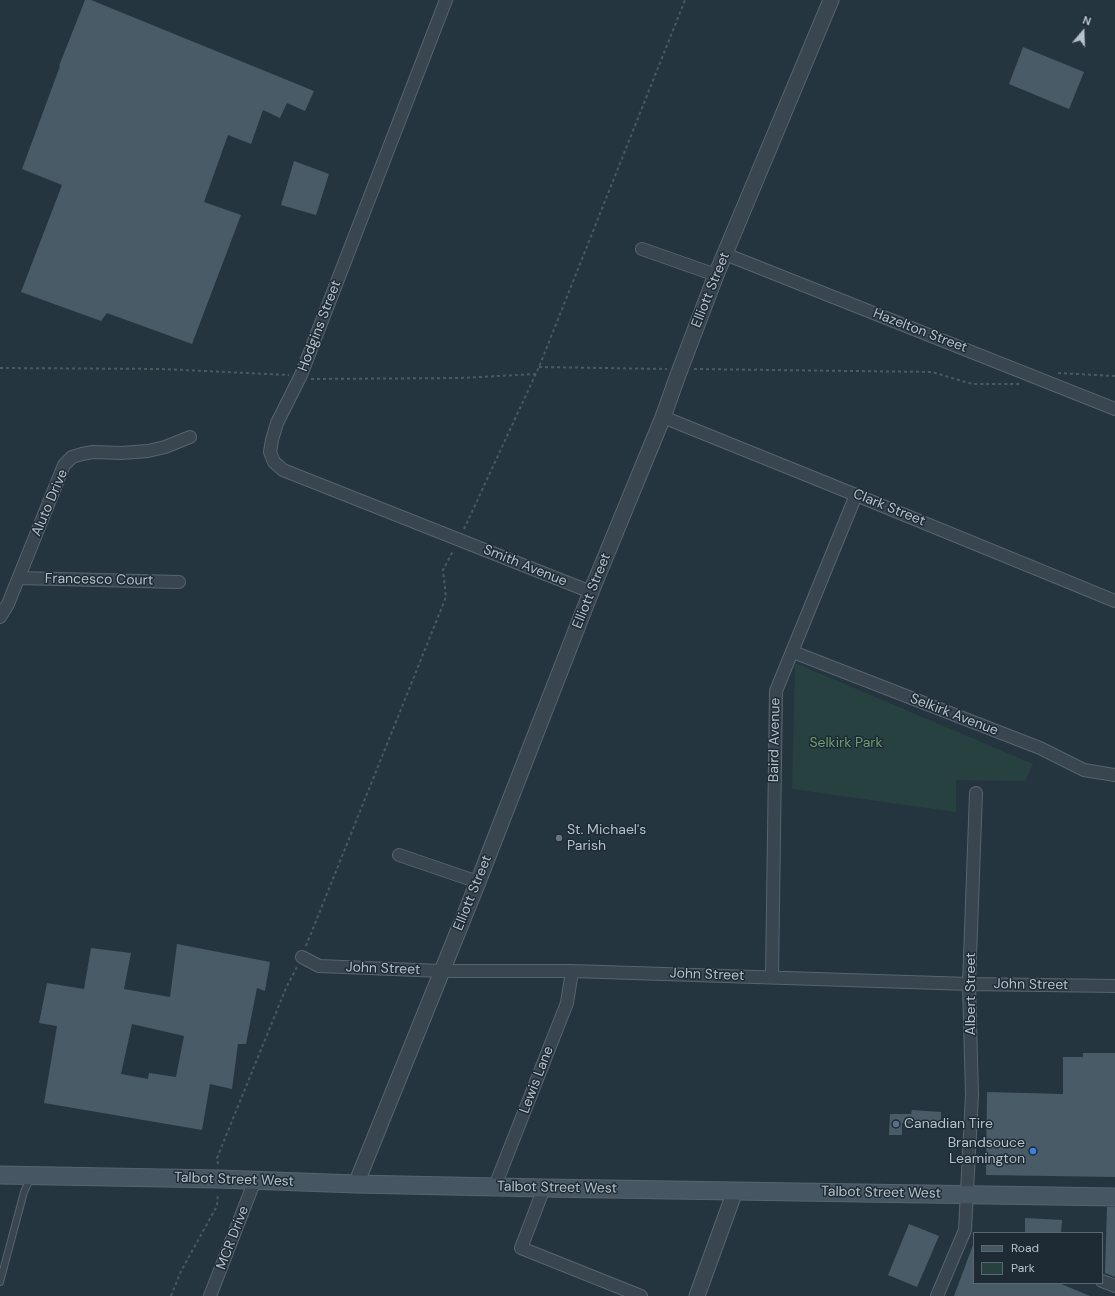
<!DOCTYPE html>
<html>
<head>
<meta charset="utf-8">
<style>
	body { margin:0 }
	#map { position:relative; width:1115px; height:1296px; overflow:hidden; background:#253540; font-family:"DM Sans",sans-serif }
	canvas { display:block }
	.legend { position:absolute; left:973px; top:1232px; width:130px; height:52px; box-sizing:border-box; background:#1e2b35; border:1px solid #5a6771; margin:0; padding:5px 7px; list-style:none; font-size:12px; color:#b5c1cb }
	.legend li { display:flex; align-items:center; gap:8px; height:20px }
	.legend b { width:20px; border:1px solid #5a6771 }
	.north { position:absolute; left:1063px; top:12px; width:40px; height:40px; -webkit-text-stroke:3px #1e2b35; paint-order:stroke; rotate:19deg; font-size:11px; font-weight:700; line-height:16px; text-align:center; color:#b5c1cb }
	.north::after { content:''; display:block; margin:auto; width:14px; height:18px; background:#b5c1cb; clip-path:polygon(50% 0,100% 100%,50% 72%,0 100%) }
</style>
</head>
<body>
<div id="map">
<canvas width="1115" height="1296"></canvas>
<ul class="legend">
<li><b style="height:5px;background:#475663"></b>Road</li>
<li><b style="height:11px;background:#274140"></b>Park</li>
</ul>
<div class="north">N</div>
</div>
<script>
const context = document.querySelector('canvas').getContext('2d');
context.lineJoin = 'round';
function fillPath(path, color) { context.fillStyle = color; context.fill(path, 'evenodd'); }
const shape = rows => new Path2D(rows.map(r => 'M' + r).join(''));
function stroke(path, color, width, dash) { context.strokeStyle = color; context.lineWidth = width; context.lineCap = dash ? 'butt' : 'round'; context.setLineDash(dash || []); context.stroke(path); }
function drawText(font, color, halo, rows, align = 'center') {
  context.font = font + ' "DM Sans",sans-serif'; context.lineWidth = 3; context.setLineDash([]); context.textBaseline = 'middle'; context.strokeStyle = halo; context.fillStyle = color; for (const [text, x, y, turn = 0] of rows) {
    context.save(); context.translate(x, y); context.rotate((+turn || 0) * Math.PI / 180); context.textAlign = isNaN(turn) ? turn : align; if (halo) context.strokeText(text, 0, 0); context.fillText(text, 0, 0); context.restore();
  }
}
const green = shape([
	[795,663,1033,764,1025,781,956,780,956,812,792,789]
]);
const building = shape([
	[85,0,91,0,314,91,305,111,287,103,280,118,263,110,251,144,228,135,204,202,241,215,192,344,107,313,101,321,21,292,62,185,22,169,60,66,59,66],
	[1023,47,1084,72,1069,109,1009,84],
	[294,161,329,174,316,215,281,205],
	[177,944,270,962,265,991,257,988,246,1044,238,1044,232,1089,210,1084,202,1130,44,1103,57,1026,39,1023,47,983,84,989,91,948,131,953,124,989,170,997],
	[132,1024,184,1036,176,1077,149,1073,148,1079,121,1074],
	[1083,1053,1115,1053,1115,1177,986,1175,987,1092,1063,1094,1063,1057,1083,1057],
	[912,1110,941,1112,941,1125,902,1123,902,1135,889,1135,890,1114,911,1114],
	[1107,1207,1115,1207,1115,1277,1105,1273],
	[1025,1218,1062,1220,1061,1233,1025,1233],
	[909,1224,939,1236,917,1287,888,1275],
	[973,1245,974,1283,1059,1283,1090,1296,954,1296]
]);
const path = shape([
	[539,367,667,369],
	[0,368,162,369,289,375],
	[694,369,932,372,972,384,1020,384],
	[1058,373,1115,376],
	[311,379,461,378,536,374],
	[464,529,539,367,685,0],
	[306,946,446,597,443,570,453,551],
	[218,1164,217,1158,286,988,297,967],
	[171,1296,181,1271,217,1206,218,1193]
]);
const service = shape([
	[0,1282,24,1192,30,1179]
]);
const minor = shape([
	[446,0,301,375,277,423,272,440,270,452,274,462,283,470,591,592],
	[642,249,716,275],
	[725,254,1115,409],
	[663,417,856,495,1115,601],
	[19,578,179,582],
	[0,617,8,604,60,475,64,465,72,457,82,454,93,452,121,453,148,451,165,447,190,437],
	[793,652,1040,748,1084,770,1115,775],
	[399,855,478,882],
	[302,957,319,966,442,971,572,971,969,984,1115,986],
	[772,977,776,691,856,495],
	[495,1186,567,1003,572,971],
	[544,1188,521,1248,641,1296],
	[1102,1281,1115,1286],
	[210,1296,255,1180],
	[937,1296,965,1230,972,1095,969,984,976,793]
]);
const tertiary = shape([
	[356,1184,478,882,591,592,663,417,678,375,716,275,831,0],
	[697,1296,735,1191]
]);
const secondary = shape([
	[0,1175,219,1179,356,1184,544,1188,1115,1197]
]);
const markers = [
	[559,838,4,"#6b7280"],
	[896,1124,4,"#5c6f8a"],
	[1033,1151,4,"#3f7fe0"]
];
const streetNames = [
	["Elliott Street",711,290,-68],
	["Hodgins Street",320,326,-69],
	["Hazelton Street",920,331,21],
	["Aluto Drive",50,503,-67],
	["Clark Street",889,508,22],
	["Smith Avenue",525,566,22],
	["Francesco Court",99,580,1],
	["Elliott Street",592,591,-68],
	["Selkirk Avenue",954,715,21],
	["Baird Avenue",775,740,-89],
	["Elliott Street",473,893,-68],
	["John Street",383,969,2],
	["John Street",707,975,2],
	["John Street",1031,985,1],
	["Albert Street",971,994,-90],
	["Lewis Lane",537,1080,-69],
	["Talbot Street West",234,1180,2],
	["Talbot Street West",557,1188,1],
	["Talbot Street West",881,1193,1],
	["MCR Drive",233,1238,-69]
];
const parkNames = [
	["Selkirk Park",846,743]
];
const poiNames = [
	["St. Michael's",567,830],
	["Parish",567,846],
	["Canadian Tire",904,1124],
	["Brandsouce",1025,1143,"right"],
	["Leamington",1025,1159,"right"]
];
fillPath(green, '#274140');
fillPath(building, '#495b66');
stroke(service, '#57646e', 8);
stroke(minor, '#57646e', 14);
stroke(tertiary, '#57646e', 17);
stroke(secondary, '#57646e', 19);
stroke(path, '#455d5c', 2, [3, 3]);
stroke(service, '#394650', 6);
stroke(minor, '#394650', 12);
stroke(tertiary, '#394650', 15);
stroke(secondary, '#475663', 17);
for (const [x, y, r, color] of markers) { const dot = new Path2D(); dot.arc(x, y, r, 0, 2 * Math.PI); context.fillStyle = color; context.fill(dot); stroke(dot, '#1e2b35', 1.5); }
drawText('14px', '#b5c1cb', '#1e2b35', streetNames);
drawText('14px', '#6c9c70', '#1e2b35', parkNames);
drawText('14px', '#b5c1cb', '#1e2b35', poiNames, 'left');
</script>
</body>
</html>
